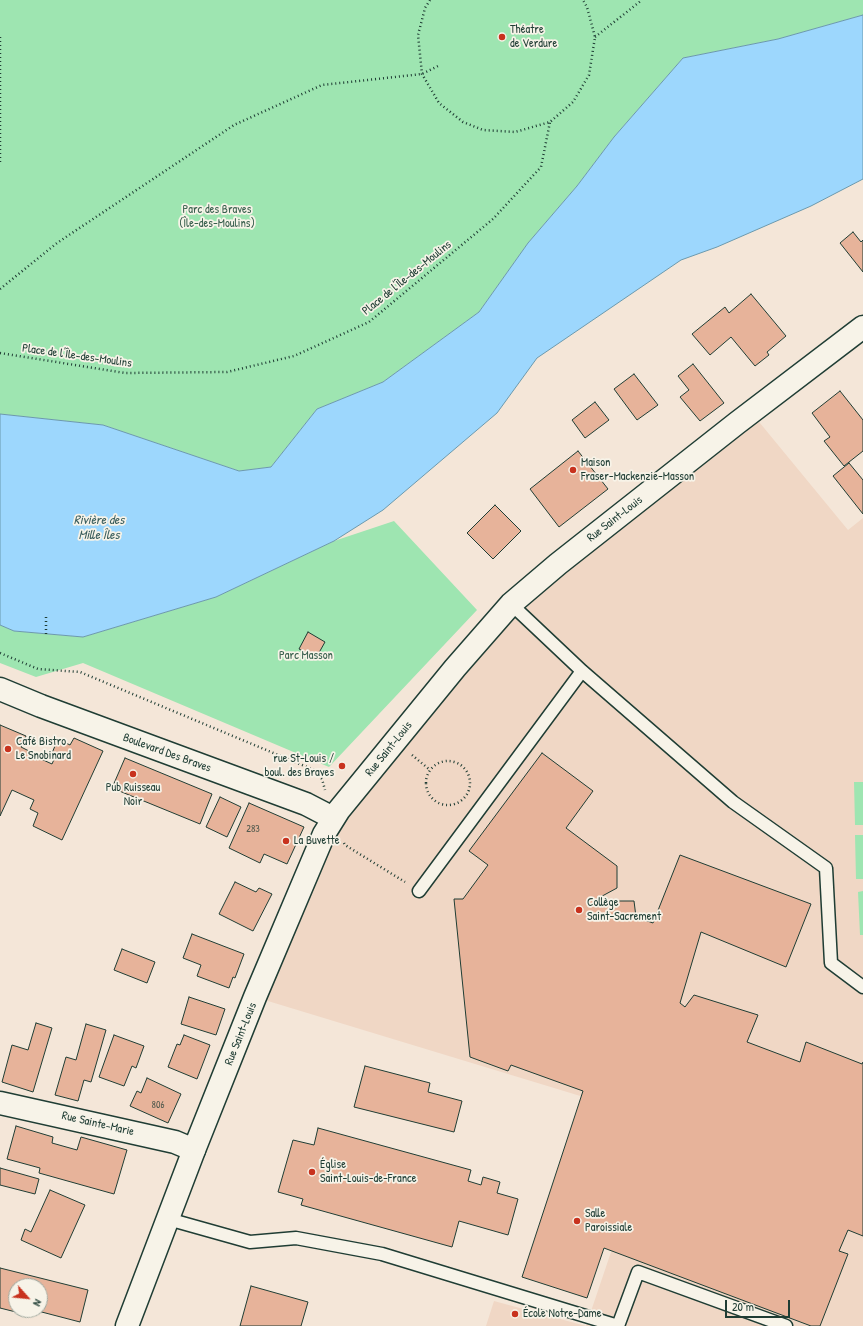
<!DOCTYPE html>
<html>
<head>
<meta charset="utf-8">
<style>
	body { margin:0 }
	#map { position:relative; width:863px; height:1326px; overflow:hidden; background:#f4e6d8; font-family:"Patrick Hand",sans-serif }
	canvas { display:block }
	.north { position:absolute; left:8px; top:1278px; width:40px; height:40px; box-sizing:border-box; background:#f7f3e8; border:1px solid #a1aaa0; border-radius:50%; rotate:117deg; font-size:11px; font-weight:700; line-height:16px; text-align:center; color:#1f3d34 }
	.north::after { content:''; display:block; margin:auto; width:14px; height:18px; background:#c8321e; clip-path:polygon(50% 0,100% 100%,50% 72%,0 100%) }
	.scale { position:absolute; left:725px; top:1300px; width:65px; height:18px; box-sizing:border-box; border:2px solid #1f3d34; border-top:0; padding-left:5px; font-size:12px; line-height:14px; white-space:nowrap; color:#1f3d34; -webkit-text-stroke:3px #f7f3e8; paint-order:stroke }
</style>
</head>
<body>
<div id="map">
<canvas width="863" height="1326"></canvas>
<div class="north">N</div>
<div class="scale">20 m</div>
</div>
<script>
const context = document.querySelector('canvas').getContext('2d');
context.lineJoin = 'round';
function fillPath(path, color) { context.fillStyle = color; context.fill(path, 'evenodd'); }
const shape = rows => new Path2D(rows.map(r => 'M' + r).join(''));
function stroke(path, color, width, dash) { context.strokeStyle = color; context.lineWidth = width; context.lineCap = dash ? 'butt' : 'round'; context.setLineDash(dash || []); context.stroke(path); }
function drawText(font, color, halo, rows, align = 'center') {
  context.font = font + ' "Patrick Hand",sans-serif'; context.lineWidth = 3.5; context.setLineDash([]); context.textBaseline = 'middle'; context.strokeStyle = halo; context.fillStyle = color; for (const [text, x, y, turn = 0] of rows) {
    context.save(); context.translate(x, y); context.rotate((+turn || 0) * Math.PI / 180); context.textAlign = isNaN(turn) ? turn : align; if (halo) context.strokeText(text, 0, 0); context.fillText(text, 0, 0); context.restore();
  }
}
const built = shape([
	[755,417,848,530,863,518,863,1326,486,1326,494,1301,586,1326,656,1119,258,998,333,822,517,610]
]);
const green = shape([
	[0,0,863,0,863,15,778,39,683,58,614,137,577,186,528,243,479,312,383,382,317,409,271,467,239,471,103,425,0,414],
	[394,521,477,610,329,767,83,663,36,677,0,663,0,625,14,631,83,637,216,597,334,541],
	[854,782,863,782,863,825,855,825],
	[863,835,863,879,856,879,855,835],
	[863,891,863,935,860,935,858,892]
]);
const water = shape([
	[863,15,863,179,811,206,717,247,681,260,537,358,497,413,383,510,334,541,216,597,83,637,14,631,0,625,0,414,103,425,239,471,271,467,317,409,383,382,479,312,528,243,577,186,614,137,683,58,778,39,863,15]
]);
const building = shape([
	[853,232,861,242,863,240,863,272,840,243,853,232],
	[751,294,786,336,767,352,769,355,755,366,731,337,710,355,692,334,725,307,729,313,751,294],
	[693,364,724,403,700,421,680,397,689,390,678,376,693,364],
	[634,374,658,405,637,420,614,389,634,374],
	[840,391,863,420,863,451,844,466,824,441,830,437,812,413,840,391],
	[595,402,609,420,585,438,572,420,595,402],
	[578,451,608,489,559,527,530,489,578,451],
	[849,463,863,480,863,514,833,476,849,463],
	[495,505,521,531,493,559,467,533,495,505],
	[308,632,325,642,316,658,299,649,308,632],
	[0,725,26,736,21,747,31,752,30,754,52,764,56,755,52,753,58,739,70,745,74,738,103,751,62,840,33,826,38,813,30,809,34,800,12,790,0,816,0,725],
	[542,753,593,791,566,828,617,866,617,888,593,901,634,901,636,917,653,923,680,855,811,904,786,967,701,932,680,1003,685,1007,694,995,758,1015,747,1042,800,1062,806,1042,862,1064,863,1062,863,1236,848,1230,839,1251,848,1254,820,1326,811,1326,604,1248,587,1298,522,1277,583,1091,511,1065,508,1071,470,1057,454,899,463,899,488,865,469,851,542,753],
	[125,758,212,794,200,824,112,788,125,758],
	[220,797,241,807,227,837,206,827,220,797],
	[249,803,304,827,287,864,264,854,260,863,229,848,249,803],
	[235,882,256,892,259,888,272,894,253,931,219,914,235,882],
	[192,934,244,954,235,978,233,977,229,988,197,976,201,965,183,958,192,934],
	[122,949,155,962,147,983,114,970,122,949],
	[189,997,225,1009,216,1035,181,1024,189,997],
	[36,1023,52,1028,33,1092,2,1082,12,1045,28,1050,36,1023],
	[86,1024,106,1030,91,1082,84,1080,78,1101,55,1095,66,1057,76,1060,86,1024],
	[114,1035,144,1046,136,1068,132,1066,124,1086,99,1077,114,1035],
	[184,1035,210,1045,197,1079,168,1067,177,1044,180,1045,184,1035],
	[365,1066,430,1083,428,1092,462,1101,454,1132,354,1107,365,1066],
	[147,1078,181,1094,168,1123,130,1106,137,1091,141,1093,147,1078],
	[16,1126,53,1137,52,1143,77,1150,81,1137,127,1150,114,1194,39,1173,40,1168,7,1159,16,1126],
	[318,1128,471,1170,468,1181,481,1185,483,1177,500,1182,497,1193,518,1199,508,1235,459,1221,452,1247,301,1205,303,1199,278,1192,293,1140,314,1145,318,1128],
	[0,1168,39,1179,35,1194,0,1185,0,1168],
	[50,1190,85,1205,61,1258,21,1240,25,1229,31,1232,50,1190],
	[0,1268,88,1290,80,1322,34,1310,40,1310,40,1286,16,1286,16,1310,24,1310,24,1314,0,1308,0,1268],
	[251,1286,308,1302,301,1326,240,1326,251,1286]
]);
const path = shape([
	[430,0,425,8,418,35,422,74,439,103,463,122,483,130,515,132,550,122,573,102,589,75,595,37,587,7,583,0],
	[0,37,0,164],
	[595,37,642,0],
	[0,289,57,243,234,125,322,85,422,74,440,65],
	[0,353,125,373,227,372,294,356,369,322,493,219,541,167,550,122],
	[46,634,46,617],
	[0,653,38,669,80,672,314,770,322,779,325,790],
	[412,755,430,770],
	'426 783a22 22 0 1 1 44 0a22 22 0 1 1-44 0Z',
	[344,843,345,845,405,882]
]);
const lane = shape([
	[511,604,582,671,733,802,826,868,831,963,863,987],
	[419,891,582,671],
	[168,1219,250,1242,296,1238,382,1254,618,1326,638,1272,786,1326]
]);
const street = shape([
	[0,689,41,706,306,804,333,818],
	[0,1103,175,1142,194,1150]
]);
const secondary = shape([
	[127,1326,194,1150,255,997,324,834,339,810,455,668,511,604,558,564,737,423,863,327]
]);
const markers = [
	[502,37,4,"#c8321e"],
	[573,470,4,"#c8321e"],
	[8,749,4,"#c8321e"],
	[342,766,4,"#c8321e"],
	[133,774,4,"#c8321e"],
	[286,841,4,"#c8321e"],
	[579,910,4,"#c8321e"],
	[312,1172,4,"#c8321e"],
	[577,1221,4,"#c8321e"],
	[515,1314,4,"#c8321e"]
];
const numberNames = [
	["283",253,829],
	["806",158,1105]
];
const poiNames = [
	["Théatre",510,30],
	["de Verdure",510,44],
	["Maison",581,463],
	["Fraser-Mackenzie-Masson",581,477],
	["Café Bistro",16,742],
	["Le Snobinard",16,756],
	["rue St-Louis /",334,759,"right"],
	["boul. des Braves",334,773,"right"],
	["Pub Ruisseau",133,788,"center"],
	["Noir",133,802,"center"],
	["La Buvette",294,841],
	["Collège",587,903],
	["Saint-Sacrement",587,917],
	["Église",320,1165],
	["Saint-Louis-de-France",320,1179],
	["Salle",585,1214],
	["Paroissiale",585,1228],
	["École Notre-Dame",523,1314]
];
const parkNames = [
	["Parc des Braves",217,210],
	["(Île-des-Moulins)",217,224],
	["Parc Masson",306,656]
];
const streetNames = [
	["Place de l'Île-des-Moulins",407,278,-39],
	["Place de l'Île-des-Moulins",77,356,8],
	["Rue Saint-Louis",615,519,-38],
	["Rue Saint-Louis",389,749,-51],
	["Boulevard Des Braves",167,753,20],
	["Rue Saint-Louis",241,1034,-68],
	["Rue Sainte-Marie",98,1124,13]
];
const waterNames = [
	["Rivière des",99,521],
	["Mille Îles",99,536]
];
fillPath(built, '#f0d7c5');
fillPath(green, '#9ee5b1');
fillPath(water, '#9dd7fd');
stroke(water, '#6b99ad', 1);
fillPath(building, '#e7b39a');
stroke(building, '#1f3d34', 1);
stroke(lane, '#1f3d34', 15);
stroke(street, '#1f3d34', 25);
stroke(secondary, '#1f3d34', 25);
stroke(path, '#1f3d34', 2.5, [1, 3]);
stroke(lane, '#f7f3e8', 12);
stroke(street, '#f7f3e8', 22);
stroke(secondary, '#f7f3e8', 22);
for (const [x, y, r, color] of markers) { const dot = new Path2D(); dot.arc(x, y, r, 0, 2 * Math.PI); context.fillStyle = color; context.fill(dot); stroke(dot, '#f7f3e8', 1.5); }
drawText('10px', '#515a4e', null, numberNames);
drawText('12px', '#1f3d34', '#f7f3e8', poiNames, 'left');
drawText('12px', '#385f4d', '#f7f3e8', parkNames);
drawText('12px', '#1f3d34', '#f7f3e8', streetNames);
drawText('italic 13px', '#385c5c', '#f7f3e8', waterNames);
</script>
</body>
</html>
